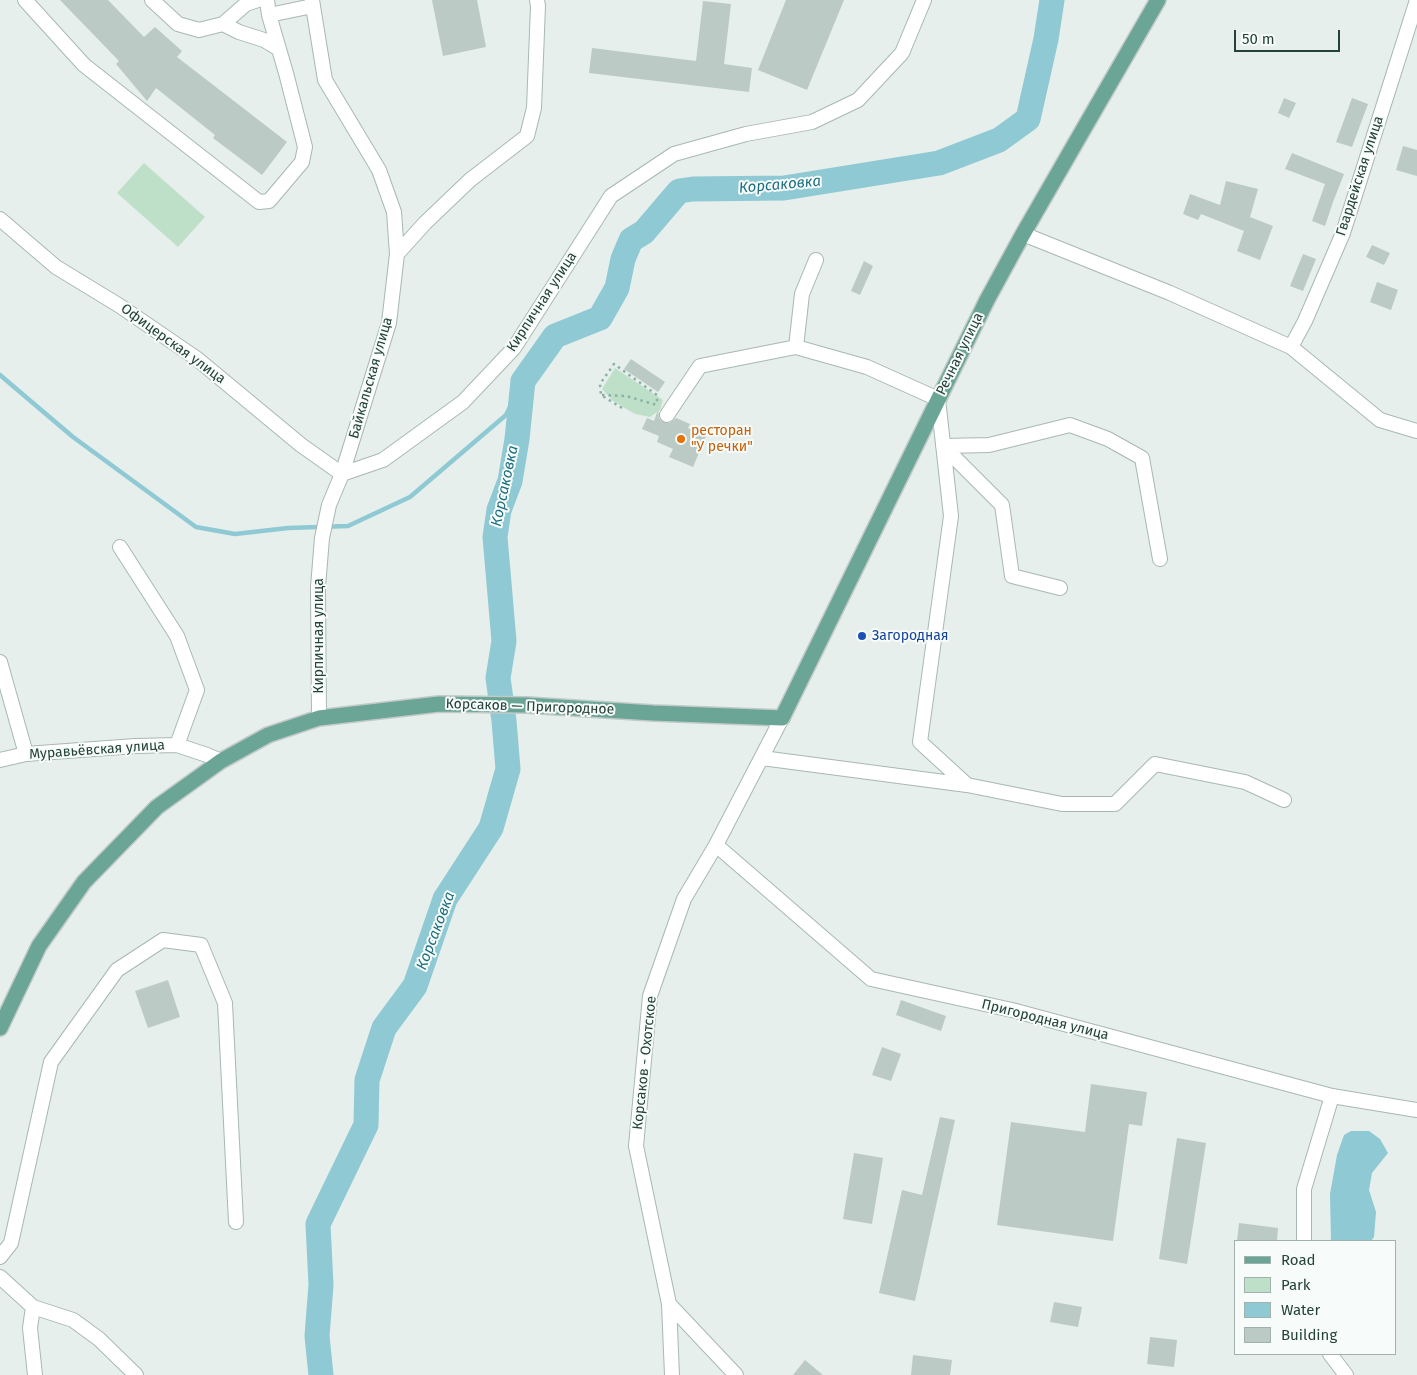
<!DOCTYPE html>
<html>
<head>
<meta charset="utf-8">
<style>
	body { margin:0 }
	#map { position:relative; width:1417px; height:1375px; overflow:hidden; background:#e6efeb; font-family:"Fira Sans",sans-serif }
	canvas { display:block }
	.legend { position:absolute; left:1234px; top:1240px; width:162px; height:115px; box-sizing:border-box; background:#f7fbf9; border:1px solid #a3b1ad; margin:0; padding:6px 9px; list-style:none; font-size:15px; color:#24423a }
	.legend li { display:flex; align-items:center; gap:10px; height:25px }
	.legend b { width:25px; border:1px solid #a3b1ad }
	.scale { position:absolute; left:1234px; top:30px; width:106px; height:22px; box-sizing:border-box; border:2px solid #24423a; border-top:0; padding-left:6px; font-size:15px; line-height:18px; white-space:nowrap; color:#24423a; -webkit-text-stroke:4px #f7fbf9; paint-order:stroke }
</style>
</head>
<body>
<div id="map">
<canvas width="1417" height="1375"></canvas>
<ul class="legend">
<li><b style="height:6px;background:#6aa596"></b>Road</li>
<li><b style="height:14px;background:#bfe0c8"></b>Park</li>
<li><b style="height:14px;background:#8ec9d4"></b>Water</li>
<li><b style="height:14px;background:#bbcac4"></b>Building</li>
</ul>
<div class="scale">50 m</div>
</div>
<script>
const context = document.querySelector('canvas').getContext('2d');
context.lineJoin = 'round';
function fillPath(path, color) { context.fillStyle = color; context.fill(path, 'evenodd'); }
const shape = rows => new Path2D(rows.map(r => 'M' + r).join(''));
function stroke(path, color, width, dash) { context.strokeStyle = color; context.lineWidth = width; context.lineCap = dash ? 'butt' : 'round'; context.setLineDash(dash || []); context.stroke(path); }
function drawText(font, color, halo, rows, align = 'center') {
  context.font = font + ' "Fira Sans",sans-serif'; context.lineWidth = 4; context.setLineDash([]); context.textBaseline = 'middle'; context.strokeStyle = halo; context.fillStyle = color; for (const [text, x, y, turn = 0] of rows) {
    context.save(); context.translate(x, y); context.rotate((+turn || 0) * Math.PI / 180); context.textAlign = isNaN(turn) ? turn : align; if (halo) context.strokeText(text, 0, 0); context.fillText(text, 0, 0); context.restore();
  }
}
const green = shape([
	[144,163,205,217,178,247,117,193],
	[615,368,663,400,660,410,650,417,635,414,613,401,602,389]
]);
const water = shape([
	[1351,1131,1369,1131,1380,1139,1388,1153,1372,1173,1369,1190,1376,1212,1374,1237,1371,1241,1331,1241,1330,1194,1337,1155,1344,1135]
]);
const stream = shape([
	[0,375,73,437,196,527,235,534,288,528,348,526,410,497,506,415,523,381]
]);
const river = shape([
	[321,1375,317,1336,321,1285,318,1224,366,1125,367,1080,384,1028,415,986,445,899,491,828,508,769,504,721,498,678,504,641,495,537,499,510,510,481,517,439,523,381,555,336,600,318,617,288,623,259,631,240,644,232,679,191,693,189,784,188,939,163,999,140,1028,119,1046,39,1052,0]
]);
const building = shape([
	[60,0,108,0,144,37,155,27,182,51,177,57,287,142,262,175,213,138,215,135,156,88,147,101,116,64,119,61],
	[432,0,477,0,486,47,443,56],
	[786,0,844,0,807,90,758,70],
	[703,1,731,4,724,64,752,68,749,92,589,73,592,48,696,61],
	[1284,98,1296,103,1289,118,1278,113],
	[1352,98,1368,104,1352,147,1336,142],
	[1403,146,1417,150,1417,176,1396,170],
	[1292,153,1344,174,1333,202,1325,226,1312,221,1325,184,1285,169],
	[1226,181,1258,189,1250,217,1273,226,1260,260,1237,251,1244,231,1201,214,1198,220,1183,214,1190,194,1220,205],
	[1372,245,1390,253,1384,265,1366,257],
	[1303,254,1316,259,1303,291,1290,286],
	[864,261,873,266,860,295,851,291],
	[1377,282,1398,290,1391,310,1370,302],
	[631,359,665,382,658,392,624,369],
	[658,410,659,418,663,422,670,423,676,418,690,424,688,428,706,436,693,467,669,457,673,449,657,442,659,436,642,429,647,418,654,421],
	[168,980,180,1017,148,1028,135,991],
	[901,1000,946,1016,941,1031,896,1015],
	[882,1047,901,1054,891,1081,872,1075],
	[1091,1084,1147,1092,1142,1126,1129,1124,1113,1241,997,1225,1011,1122,1085,1132],
	[940,1117,955,1120,915,1301,879,1293,902,1190,922,1195],
	[1177,1138,1206,1143,1187,1264,1159,1259],
	[854,1153,883,1158,872,1224,843,1219],
	[1239,1223,1278,1228,1277,1241,1237,1241],
	[1054,1302,1082,1307,1078,1327,1050,1322],
	[1150,1337,1177,1340,1174,1367,1147,1364],
	[913,1355,952,1360,950,1375,911,1375],
	[805,1360,823,1375,793,1375]
]);
const path = shape([
	[602,395,626,396,657,405],
	[622,408,601,395,600,384,614,364,657,395,657,405]
]);
const minor = shape([
	[25,0,84,65,259,202,269,201,302,162,305,147,286,73,269,15],
	[152,0,178,24,199,30,223,24,246,4,258,0],
	[267,0,269,15,313,6],
	[312,0,325,80,379,170,394,212,397,254,389,323,342,474,329,505,322,538,318,587,319,718],
	[223,24,239,32,264,40,279,49],
	[0,219,56,267,120,306,196,358,301,445,342,474],
	[1023,234,1170,293,1291,347,1380,420,1417,431],
	[397,254,425,223,470,180,527,136,534,108,538,6,537,0],
	[796,347,802,294,816,260],
	[1291,347,1305,321,1343,233,1417,0],
	[667,415,700,366,796,347,867,367,938,399,951,516,920,742,967,785],
	[943,446,989,445,1070,425,1108,439,1142,458,1160,559],
	[943,446,1002,505,1012,576,1060,588],
	[342,474,383,460,463,402,514,348,611,196,674,154,746,134,812,122,858,100,902,53,924,0],
	[120,547,177,636,197,690,177,745],
	[0,662,26,754],
	[762,758,967,785,1062,804,1115,804,1155,764,1245,782,1284,800],
	[0,760,26,754,135,746,177,745,207,755,221,761],
	[716,845,871,979,1012,1010,1332,1096,1417,1110],
	[1304,1241,1304,1189,1332,1096],
	[0,1257,11,1243,51,1062,117,970,163,940,201,945,225,1003,236,1222],
	[0,1277,33,1307,30,1328,35,1375],
	[669,1304,736,1375],
	[33,1307,73,1320,99,1339,136,1375],
	[1330,1354,1346,1375],
	[672,1375,669,1304,636,1146,650,996,684,899,716,845,782,718]
]);
const major = shape([
	[0,1028,39,946,84,882,157,807,221,761,268,735,319,718,439,704,527,705,653,713,782,718,987,300,1023,234,1158,0]
]);
const markers = [
	[681,439,5,"#e8710a"],
	[862,636,5,"#1a4fb4"]
];
const streetNames = [
	["Гвардейская улица",1360,176,-72],
	["Кирпичная улица",542,302,-57],
	["Офицерская улица",173,344,36],
	["Речная улица",960,354,-64],
	["Байкальская улица",371,378,-74],
	["Кирпичная улица",319,636,-90],
	["Корсаков — Пригородное",530,707,2],
	["Муравьёвская улица",97,750,-4],
	["Пригородная улица",1045,1020,14],
	["Корсаков - Охотское",645,1063,-84]
];
const foodNames = [
	["ресторан",691,431],
	["\"У речки\"",691,447]
];
const transitNames = [
	["Загородная",872,636]
];
const waterNames = [
	["Корсаковка",780,185,-5],
	["Корсаковка",505,486,-78],
	["Корсаковка",436,931,-69]
];
fillPath(green, '#bfe0c8');
fillPath(water, '#8ec9d4');
stroke(stream, '#8ec9d4', 4.5);
stroke(river, '#8ec9d4', 25);
fillPath(building, '#bbcac4');
stroke(minor, '#a8b8b2', 16);
stroke(major, '#c2cac8', 18);
stroke(path, '#86b3a5', 2.5, [2.5, 4]);
stroke(minor, '#fff', 14);
stroke(major, '#6aa596', 15);
for (const [x, y, r, color] of markers) { const dot = new Path2D(); dot.arc(x, y, r, 0, 2 * Math.PI); context.fillStyle = color; context.fill(dot); stroke(dot, '#f7fbf9', 2); }
drawText('14px', '#24423a', '#f7fbf9', streetNames);
drawText('14px', '#c56008', '#f7fbf9', foodNames, 'left');
drawText('14px', '#164399', '#f7fbf9', transitNames, 'left');
drawText('italic 15px', '#1c6f80', '#f7fbf9', waterNames);
</script>
</body>
</html>
